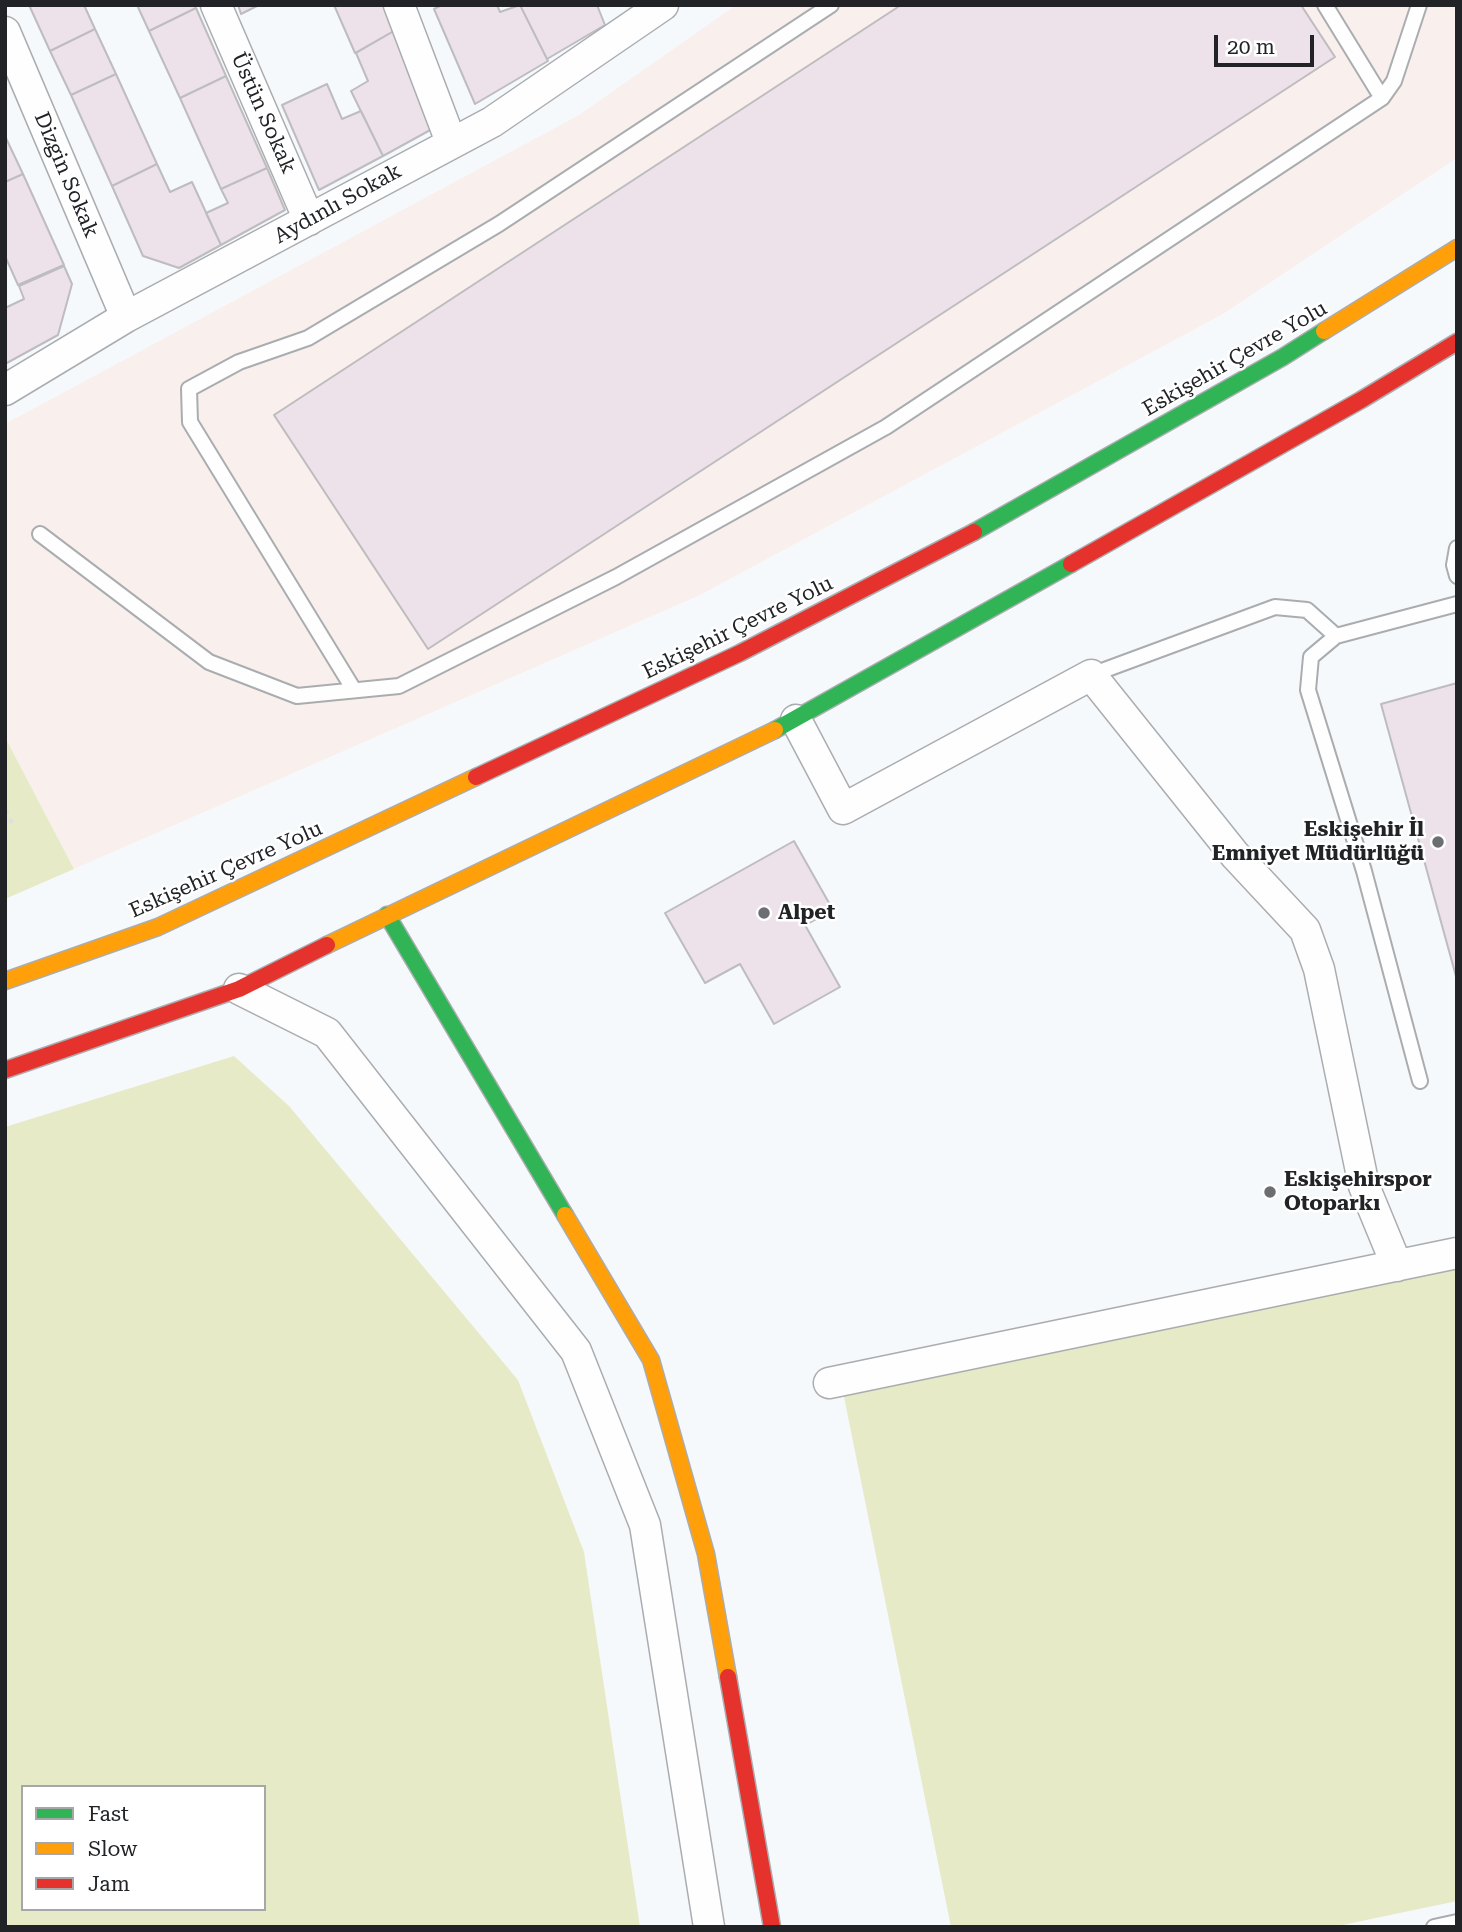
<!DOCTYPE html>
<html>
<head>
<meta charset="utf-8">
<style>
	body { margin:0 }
	#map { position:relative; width:1462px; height:1932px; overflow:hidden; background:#f6f9fc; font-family:"Roboto Serif",serif }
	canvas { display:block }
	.frame { position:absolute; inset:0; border:7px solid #212326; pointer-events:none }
	.legend { position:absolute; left:21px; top:1785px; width:245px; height:126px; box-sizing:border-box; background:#fff; border:2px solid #a6a7a8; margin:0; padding:9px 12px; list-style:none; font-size:21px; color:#212326 }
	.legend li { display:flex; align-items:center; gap:14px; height:35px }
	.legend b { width:35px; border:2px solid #a6a7a8 }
	.scale { position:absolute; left:1214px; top:35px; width:100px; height:32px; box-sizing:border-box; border:4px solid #212326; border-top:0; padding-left:9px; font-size:21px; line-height:24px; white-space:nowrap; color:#212326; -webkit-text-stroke:5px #fff; paint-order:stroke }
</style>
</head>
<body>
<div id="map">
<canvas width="1462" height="1932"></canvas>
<div class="frame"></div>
<ul class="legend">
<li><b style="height:9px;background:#30b455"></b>Fast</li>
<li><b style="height:9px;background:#ff9f0a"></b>Slow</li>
<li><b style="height:9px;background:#e5322d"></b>Jam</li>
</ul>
<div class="scale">20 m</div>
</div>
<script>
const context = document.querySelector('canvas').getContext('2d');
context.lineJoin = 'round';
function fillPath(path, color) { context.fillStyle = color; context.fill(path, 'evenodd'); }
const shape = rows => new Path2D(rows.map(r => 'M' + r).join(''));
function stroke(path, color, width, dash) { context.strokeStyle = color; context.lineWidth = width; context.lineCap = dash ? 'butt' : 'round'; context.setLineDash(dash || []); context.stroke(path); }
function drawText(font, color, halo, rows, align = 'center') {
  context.font = font + ' "Roboto Serif",serif'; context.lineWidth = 5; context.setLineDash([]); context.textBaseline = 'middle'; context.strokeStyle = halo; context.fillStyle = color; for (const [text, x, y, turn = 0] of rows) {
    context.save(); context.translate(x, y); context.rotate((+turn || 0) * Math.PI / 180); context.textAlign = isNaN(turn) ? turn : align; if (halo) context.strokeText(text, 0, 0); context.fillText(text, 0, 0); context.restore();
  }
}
const commercial = shape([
	[736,5,1457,5,1457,158,1223,314,700,595,74,869,5,737,5,424,579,115]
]);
const green = shape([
	[5,737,74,869,5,899],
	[234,1056,289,1106,518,1380,584,1552,640,1927,5,1927,5,1127],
	[23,1787,264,1787,264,1909,23,1909],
	[1457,1269,1457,1901,1333,1927,951,1927,843,1392]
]);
const building = shape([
	[29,5,84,5,95,29,50,51,29,5],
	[137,5,194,5,196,8,149,31,137,5],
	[238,5,259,5,241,14,238,5],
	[334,5,389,5,399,28,355,53,334,5],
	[442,5,497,5,500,12,520,5,548,61,475,104,434,9,442,5],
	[520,5,597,5,605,25,547,59,520,5],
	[901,5,1301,5,1335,57,428,649,274,415,901,5],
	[196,8,226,76,180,98,149,31,196,8],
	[399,28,443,123,383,156,351,91,368,81,356,53,399,28],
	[95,29,116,74,71,95,50,51,95,29],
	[116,74,157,164,112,186,71,95,116,74],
	[226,76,267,168,221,189,180,98,226,76],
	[327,84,342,119,361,111,383,156,319,190,282,105,327,84],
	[5,136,23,174,5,182,5,136],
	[157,164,170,192,192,182,221,245,179,268,143,256,112,186,157,164],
	[267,168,285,210,221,245,206,213,228,203,221,189,267,168],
	[23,174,64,265,18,285,5,256,5,182,23,174],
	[64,266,72,284,58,335,5,364,5,308,24,299,19,286,64,266],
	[1457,683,1457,980,1381,704,1457,683],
	[794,841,833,910,805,925,840,987,774,1024,740,964,705,983,665,913,794,841]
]);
const path = shape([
	[5,810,11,821,5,824]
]);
const lane = shape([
	[1325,5,1382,98],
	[40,534,209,662,297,696,399,686,616,577,886,427,1382,98,1394,81,1419,5],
	[1457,548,1454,565,1457,576],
	[1091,675,1275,607,1307,610,1336,636],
	[354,690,190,422,189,389,239,362,308,338,499,224,831,5],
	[1420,1081,1364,871,1308,690,1311,657,1336,636,1457,604],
	[1434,1927,1457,1922]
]);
const street = shape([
	[216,5,309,220],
	[399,5,451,142],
	[5,32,126,317],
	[5,390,126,317,492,122,663,5],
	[796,720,843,809,1091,675,1235,855,1305,930,1319,969,1364,1186,1397,1266],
	[239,989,327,1033,576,1351,645,1525,709,1927],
	[829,1383,1457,1253]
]);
const fast = shape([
	[974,532,1283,357,1324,331],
	[775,730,1071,564],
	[387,915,565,1215]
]);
const slow = shape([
	[1324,331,1457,248],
	[327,945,775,730],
	[5,981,158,927,476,777],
	[565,1215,651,1360,706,1554,728,1677]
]);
const jam = shape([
	[1071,564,1361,400,1457,342],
	[476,777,740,653,974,532],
	[5,1070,239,989,327,945],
	[728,1677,772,1927]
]);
const markers = [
	[1438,842,7,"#6c6e71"],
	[764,913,7,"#6c6e71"],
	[1270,1192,7,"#6c6e71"]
];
const streetNames = [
	["Üstün Sokak",263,113,66],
	["Dizgin Sokak",66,175,67],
	["Aydınlı Sokak",338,204,-29],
	["Eskişehir Çevre Yolu",1235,359,-30],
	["Eskişehir Çevre Yolu",738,628,-26],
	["Eskişehir Çevre Yolu",226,870,-24]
];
const poiNames = [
	["Eskişehir İl",1424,830,"right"],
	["Emniyet Müdürlüğü",1424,854,"right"],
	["Alpet",778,913],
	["Eskişehirspor",1284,1180],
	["Otoparkı",1284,1204]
];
fillPath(commercial, '#f9f0ed');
fillPath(green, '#e7eac6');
fillPath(building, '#ede1ea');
stroke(building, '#bdbcbf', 2);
stroke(lane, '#aaadb0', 18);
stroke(street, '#aaadb0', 33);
stroke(fast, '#aaadb0', 19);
stroke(slow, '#aaadb0', 19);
stroke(jam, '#aaadb0', 19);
stroke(path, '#dddfe0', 4.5, [5, 5]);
stroke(lane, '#fefeff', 14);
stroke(street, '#fefeff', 30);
stroke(fast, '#30b455', 16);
stroke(slow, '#ff9f0a', 16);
stroke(jam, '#e5322d', 16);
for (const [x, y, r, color] of markers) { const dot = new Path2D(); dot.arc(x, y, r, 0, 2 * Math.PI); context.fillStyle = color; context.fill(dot); stroke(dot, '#fff', 2.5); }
drawText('21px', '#212326', '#fff', streetNames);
drawText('bold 21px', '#212326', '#fff', poiNames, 'left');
</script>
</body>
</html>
